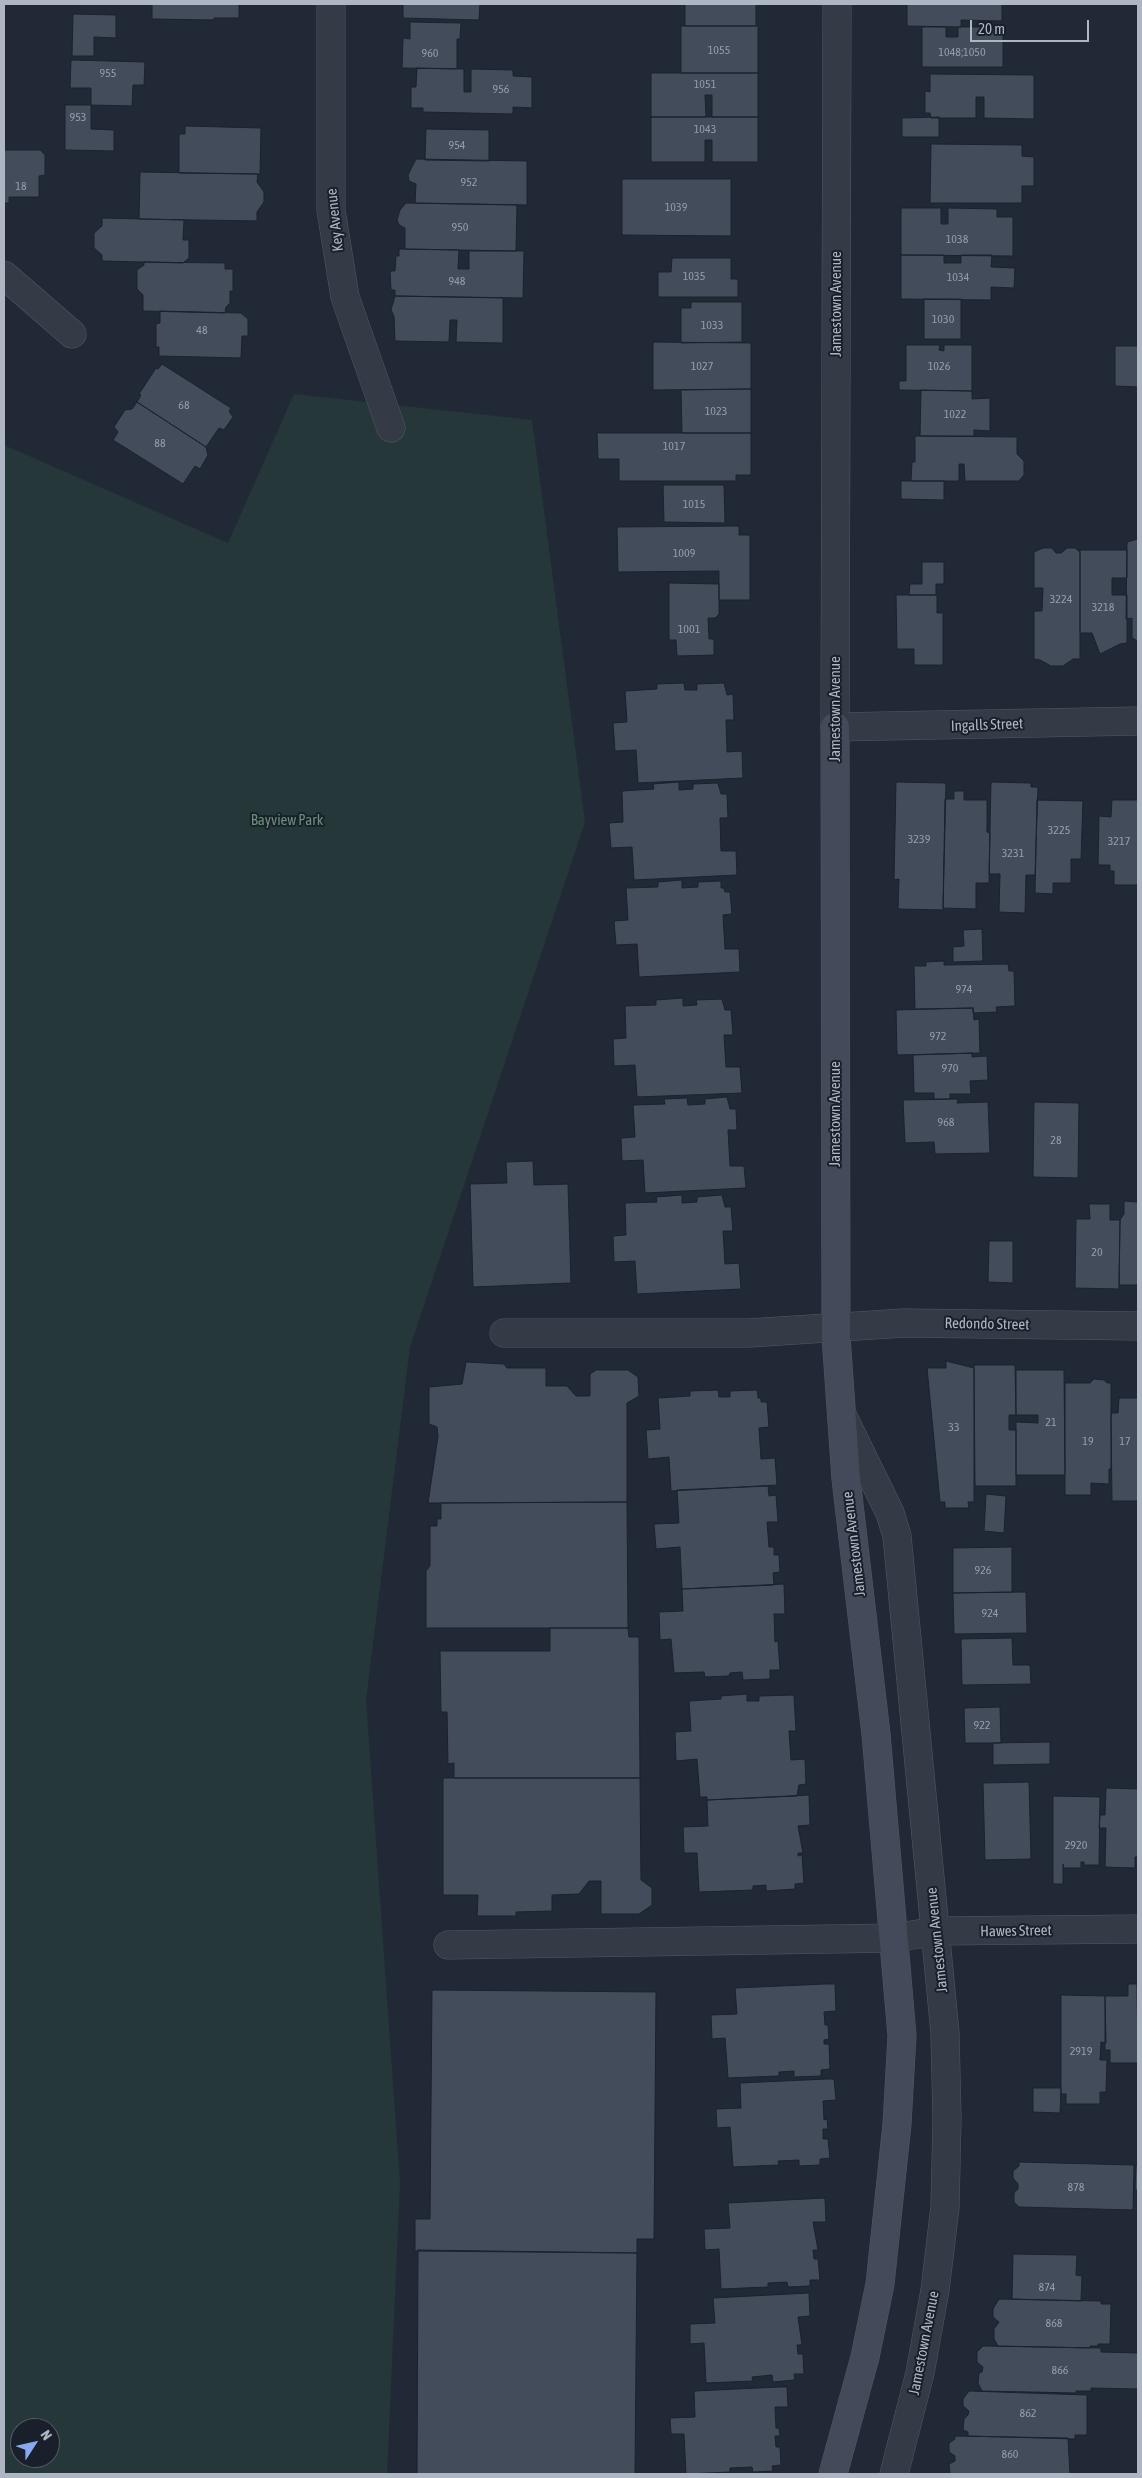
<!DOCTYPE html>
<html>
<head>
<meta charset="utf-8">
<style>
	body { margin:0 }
	#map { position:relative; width:1142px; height:2478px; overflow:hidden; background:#212936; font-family:"Asap Condensed",sans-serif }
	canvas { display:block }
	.frame { position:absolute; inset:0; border:5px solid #afb6c3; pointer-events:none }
	.north { position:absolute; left:10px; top:2418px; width:50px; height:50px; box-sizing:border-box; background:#1a202b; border:1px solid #565c68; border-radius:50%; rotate:55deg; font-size:14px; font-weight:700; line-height:20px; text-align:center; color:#afb6c3 }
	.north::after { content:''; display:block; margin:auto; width:18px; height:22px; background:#87a9f0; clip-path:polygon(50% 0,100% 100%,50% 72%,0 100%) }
	.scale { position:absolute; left:970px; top:20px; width:119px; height:22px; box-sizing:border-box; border:2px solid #afb6c3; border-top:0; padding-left:6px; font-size:15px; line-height:18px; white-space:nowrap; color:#afb6c3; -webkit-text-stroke:4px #1a202b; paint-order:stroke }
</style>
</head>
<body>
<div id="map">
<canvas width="1142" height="2478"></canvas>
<div class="frame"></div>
<div class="north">N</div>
<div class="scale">20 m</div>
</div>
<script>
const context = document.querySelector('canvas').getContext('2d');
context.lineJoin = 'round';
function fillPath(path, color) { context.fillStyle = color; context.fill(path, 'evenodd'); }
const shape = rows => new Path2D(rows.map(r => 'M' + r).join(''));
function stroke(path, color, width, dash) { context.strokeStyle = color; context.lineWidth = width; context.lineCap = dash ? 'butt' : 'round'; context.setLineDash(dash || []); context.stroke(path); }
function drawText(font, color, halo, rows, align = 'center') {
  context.font = font + ' "Asap Condensed",sans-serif'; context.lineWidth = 4; context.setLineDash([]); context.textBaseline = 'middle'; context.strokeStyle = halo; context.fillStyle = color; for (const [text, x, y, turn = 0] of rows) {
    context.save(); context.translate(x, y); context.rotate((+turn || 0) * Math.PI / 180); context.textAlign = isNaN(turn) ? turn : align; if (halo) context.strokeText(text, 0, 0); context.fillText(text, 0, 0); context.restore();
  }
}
const green = shape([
	[294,394,532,420,585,822,410,1347,366,1700,400,2183,387,2474,4,2474,4,445,228,543],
	[20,2428,50,2428,50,2458,20,2458]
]);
const building = shape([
	[152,4,243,4,239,5,239,18,214,18,214,20,152,19,152,4],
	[403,4,480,4,479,20,403,18,403,4],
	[685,4,756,4,756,26,685,26,685,4],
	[907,4,1002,4,1002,21,961,20,961,27,907,26,907,4],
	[73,14,116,15,116,38,94,37,94,56,72,56,73,14],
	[410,22,461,23,460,39,457,39,457,69,402,68,403,38,410,39,410,22],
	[681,26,758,26,758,73,681,73,681,26],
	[922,27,946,27,946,37,958,37,958,27,1003,27,1003,67,922,67,922,27],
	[71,60,145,62,144,85,133,85,132,106,91,105,91,88,70,88,71,60],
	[417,68,464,69,464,92,471,92,471,69,513,70,513,76,532,77,532,108,513,107,513,114,423,112,423,108,411,108,411,87,416,87,417,68],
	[651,73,758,73,758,117,712,117,712,95,705,95,706,117,651,117,651,73],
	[930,74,1034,75,1034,119,984,118,984,97,976,97,976,118,931,118,930,113,925,113,925,91,930,92,930,74],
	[65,105,91,105,91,129,114,130,114,151,65,150,65,105],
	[651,117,758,117,758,162,712,162,712,140,705,140,705,162,651,162,651,117],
	[939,117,939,137,902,137,902,118,939,117],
	[185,126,261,128,260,174,179,173,179,134,185,134,185,126],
	[426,129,489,130,489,161,425,160,426,129],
	[931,144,1022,145,1022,156,1034,157,1034,186,1022,186,1022,203,930,203,931,144],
	[4,150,40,150,45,155,45,175,39,176,39,197,9,197,9,203,4,203,4,150],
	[416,159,527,161,527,205,415,203,416,184,409,181,408,175,416,159],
	[140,172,258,174,257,182,264,192,264,202,257,212,257,221,139,219,140,172],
	[622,179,731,179,731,236,622,235,622,179],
	[406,203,517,205,516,251,405,249,405,228,399,225,397,220,400,210,406,203],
	[901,208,941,208,941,224,948,224,948,208,997,209,997,217,1013,217,1013,256,901,255,901,208],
	[102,218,184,220,183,240,189,240,189,258,183,263,102,261,102,255,94,248,94,233,102,226,102,218],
	[399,249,459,250,458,269,469,269,469,251,524,251,523,298,395,296,395,290,391,290,390,271,395,271,396,256,399,256,399,249],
	[901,255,944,255,944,263,961,263,961,255,992,255,991,267,1015,268,1014,288,991,287,991,300,901,299,901,255],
	[672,258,731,258,731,279,738,279,738,297,658,297,658,272,671,272,672,258],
	[144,262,225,263,225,269,233,269,233,291,230,291,230,303,226,307,225,313,143,311,143,295,137,289,137,270,144,265,144,262],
	[395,296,503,298,503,343,456,342,457,320,450,320,449,342,395,341,394,316,391,310,395,296],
	[924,299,961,299,961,339,924,339,924,299],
	[691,302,742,302,742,342,681,343,681,308,691,308,691,302],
	[160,311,241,313,248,319,248,336,242,336,241,358,159,356,159,347,156,347,156,324,160,323,160,311],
	[653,342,751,343,751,389,653,390,653,342],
	[906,345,940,345,939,350,944,351,944,345,972,345,972,391,899,390,899,381,906,381,906,345],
	[1115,346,1138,346,1138,387,1115,386,1115,346],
	[162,364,231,408,229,411,233,417,224,430,219,428,206,447,137,402,141,395,139,394,156,368,158,369,162,364],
	[751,389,751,433,682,433,681,390,751,389],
	[921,390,972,391,972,399,990,398,990,431,974,430,974,436,920,436,921,390],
	[137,402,206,447,208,455,200,469,195,466,183,484,113,440,118,432,114,427,125,410,132,409,137,402],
	[597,433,751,433,751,475,736,475,736,481,619,481,619,459,598,459,597,433],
	[915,436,1017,437,1017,454,1024,461,1024,475,1019,481,965,481,964,464,959,464,959,481,911,481,912,462,915,462,915,436],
	[901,481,944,481,944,500,901,499,901,481],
	[663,485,724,485,725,523,664,522,663,485],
	[739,526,739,535,750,535,750,600,719,600,719,571,618,572,617,527,739,526],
	[1138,539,1138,641,1132,638,1132,618,1126,619,1127,542,1138,539],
	[1043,548,1052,548,1056,553,1061,553,1067,548,1075,548,1080,552,1080,659,1073,659,1063,666,1051,666,1040,660,1034,659,1034,611,1042,611,1043,588,1034,588,1034,552,1043,548],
	[1080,550,1127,550,1127,578,1112,578,1112,595,1127,595,1127,643,1120,644,1100,654,1092,633,1080,633,1080,550],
	[922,562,944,562,944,584,936,584,936,595,909,595,910,584,922,584,922,562],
	[669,583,719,584,719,614,715,618,708,618,709,639,714,639,714,655,677,656,676,640,669,640,669,583],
	[896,595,937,595,937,613,943,613,943,665,914,665,914,649,897,649,896,595],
	[684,683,685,690,697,690,697,684,724,683,727,695,733,694,734,720,726,720,727,752,742,751,743,778,638,783,636,750,615,751,613,723,627,722,625,691,657,689,657,684,684,683],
	[679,782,679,790,693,789,693,784,718,783,721,794,727,794,728,818,720,818,721,851,736,851,737,875,634,880,632,847,611,848,609,823,623,822,622,791,654,789,653,784,679,782],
	[896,782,946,783,943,910,898,909,899,879,894,880,896,782],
	[991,782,1031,783,1031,787,1038,787,1035,875,1026,875,1025,913,999,912,1000,874,989,874,991,782],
	[954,791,964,791,964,800,987,800,987,832,990,833,989,883,976,883,976,909,943,908,945,799,954,799,954,791],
	[1037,800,1083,801,1081,859,1071,859,1071,883,1053,883,1053,894,1035,893,1037,800],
	[1112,800,1138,800,1138,885,1114,885,1114,871,1110,871,1110,865,1098,865,1099,816,1111,817,1112,800],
	[682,880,682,888,698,887,698,882,721,881,721,888,724,888,725,892,730,892,732,914,723,915,725,949,739,949,740,972,639,977,637,944,616,945,614,921,628,920,626,888,658,887,658,882,682,880],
	[982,929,983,961,953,962,953,947,964,946,963,930,982,929],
	[944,961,944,965,1008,964,1009,971,1014,971,1015,1006,996,1007,997,1012,973,1013,973,1008,915,1009,914,966,926,966,926,962,944,961],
	[683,998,683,1006,697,1005,696,1000,722,999,725,1010,731,1010,733,1035,724,1035,726,1067,740,1067,742,1093,637,1097,635,1065,614,1066,613,1039,626,1038,625,1006,656,1005,656,1000,683,998],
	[973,1008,974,1020,979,1019,980,1053,897,1055,896,1010,973,1008],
	[972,1053,972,1057,987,1056,988,1080,970,1081,971,1094,950,1094,950,1099,934,1099,934,1093,914,1093,913,1055,972,1053],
	[727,1097,730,1109,736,1109,737,1130,728,1130,730,1166,744,1166,746,1188,645,1193,643,1160,622,1161,621,1138,635,1137,633,1105,665,1104,664,1099,687,1098,688,1105,705,1104,705,1099,727,1097],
	[958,1099,957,1103,988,1102,990,1153,935,1154,934,1142,905,1143,903,1100,958,1099],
	[1034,1102,1079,1103,1078,1178,1033,1177,1034,1102],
	[533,1161,534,1185,568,1184,571,1283,473,1287,470,1184,507,1183,506,1162,533,1161],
	[682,1195,682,1203,697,1202,697,1197,722,1195,725,1207,731,1207,733,1231,723,1231,725,1264,739,1263,741,1289,637,1294,635,1261,614,1262,613,1236,626,1235,625,1203,657,1202,656,1197,682,1195],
	[1124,1201,1138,1202,1138,1285,1119,1285,1120,1220,1124,1214,1124,1201],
	[1089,1204,1110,1204,1110,1220,1120,1220,1119,1289,1075,1288,1076,1219,1090,1219,1089,1204],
	[989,1241,1013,1241,1013,1283,988,1282,989,1241],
	[946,1361,974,1368,974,1502,968,1502,969,1508,945,1508,945,1502,940,1502,927,1368,946,1368,946,1361],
	[466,1362,504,1364,507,1368,546,1368,546,1386,567,1386,576,1396,590,1396,590,1374,596,1370,628,1370,638,1377,639,1396,627,1403,627,1502,428,1503,438,1436,437,1427,429,1424,429,1387,462,1384,466,1362],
	[974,1365,1015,1365,1016,1415,1009,1415,1009,1430,1016,1430,1016,1486,975,1486,974,1365],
	[1016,1370,1064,1370,1065,1475,1016,1475,1016,1422,1038,1423,1038,1415,1016,1415,1016,1370],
	[1094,1379,1104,1380,1107,1383,1111,1383,1111,1469,1109,1469,1109,1484,1091,1483,1091,1495,1065,1495,1065,1383,1090,1383,1094,1379],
	[718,1390,719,1397,730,1397,730,1391,757,1390,758,1398,761,1398,761,1402,767,1402,769,1427,759,1428,761,1459,775,1458,777,1485,671,1491,669,1457,648,1459,646,1430,660,1429,658,1398,690,1396,690,1391,718,1390],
	[1119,1398,1138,1398,1138,1501,1112,1501,1111,1413,1118,1413,1119,1398],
	[768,1486,769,1496,776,1495,778,1522,767,1522,769,1547,774,1547,774,1555,779,1555,780,1572,773,1573,774,1585,682,1589,680,1547,656,1549,654,1524,679,1523,677,1490,768,1486],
	[986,1494,1006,1496,1004,1533,984,1531,986,1494],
	[627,1502,628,1628,426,1628,426,1571,430,1566,430,1526,437,1526,437,1519,441,1519,441,1503,627,1502],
	[1012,1547,1012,1592,953,1593,953,1548,1012,1547],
	[784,1584,785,1614,774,1614,775,1642,778,1641,780,1670,770,1670,770,1679,743,1680,742,1672,730,1673,729,1676,705,1677,704,1672,674,1673,671,1639,660,1640,659,1612,683,1611,682,1589,784,1584],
	[1026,1592,1027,1633,954,1634,953,1593,1026,1592],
	[550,1628,628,1628,629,1637,639,1637,640,1778,454,1778,454,1763,448,1764,447,1712,441,1712,440,1651,550,1651,550,1628],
	[1012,1638,1013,1665,1030,1665,1031,1684,962,1685,961,1639,1012,1638],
	[747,1694,747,1701,759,1701,759,1696,794,1695,796,1731,789,1731,791,1760,805,1759,806,1784,799,1785,797,1796,707,1800,707,1797,700,1797,697,1759,676,1761,675,1732,691,1731,689,1701,721,1699,721,1696,747,1694],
	[1000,1707,1001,1743,965,1743,964,1708,1000,1707],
	[1050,1742,1050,1764,993,1765,993,1743,1050,1742],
	[443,1778,640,1778,641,1880,652,1888,652,1905,639,1914,601,1914,601,1881,589,1881,579,1894,552,1895,552,1911,516,1912,516,1916,477,1916,478,1895,443,1895,443,1778],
	[1029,1782,1031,1859,985,1860,983,1783,1029,1782],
	[1106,1788,1138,1789,1138,1857,1135,1857,1135,1868,1105,1867,1106,1828,1099,1828,1100,1815,1105,1815,1106,1788],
	[809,1795,810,1825,798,1826,803,1853,798,1853,798,1856,802,1855,804,1883,795,1884,795,1889,766,1891,766,1885,753,1886,753,1890,699,1892,697,1853,684,1853,683,1827,708,1826,707,1800,809,1795],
	[1053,1796,1100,1797,1099,1865,1084,1865,1084,1862,1081,1862,1081,1868,1064,1868,1063,1864,1063,1884,1053,1884,1053,1796],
	[825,1984,835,1984,836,2011,824,2012,825,2025,828,2025,829,2039,824,2040,824,2044,829,2044,830,2069,821,2070,821,2076,794,2077,794,2071,779,2072,779,2076,728,2078,725,2038,712,2039,711,2015,737,2014,735,1988,825,1984],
	[1128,1984,1137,1984,1138,2063,1110,2063,1110,2050,1105,2050,1105,1996,1128,1996,1128,1984],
	[432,1990,656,1992,654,2239,637,2239,637,2253,415,2251,415,2219,430,2219,432,1990],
	[1061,1995,1105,1996,1106,2043,1101,2042,1100,2060,1107,2060,1106,2092,1100,2092,1100,2104,1066,2104,1066,2094,1061,2094,1061,1995],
	[827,2079,834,2079,836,2100,823,2101,824,2120,827,2119,828,2129,823,2129,823,2139,828,2139,830,2158,820,2159,820,2165,799,2166,799,2160,778,2161,779,2165,733,2167,730,2127,717,2128,716,2109,741,2108,740,2083,827,2079],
	[1033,2088,1061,2088,1060,2113,1033,2112,1033,2088],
	[1019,2162,1134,2165,1133,2210,1019,2207,1014,2202,1014,2193,1018,2189,1018,2184,1013,2178,1013,2171,1019,2166,1019,2162],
	[1136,2166,1138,2166,1138,2190,1135,2190,1136,2166],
	[825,2198,826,2222,813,2222,818,2250,813,2250,814,2259,818,2259,820,2280,810,2280,810,2286,788,2287,787,2282,768,2283,768,2287,721,2289,719,2249,705,2250,704,2229,730,2228,728,2203,825,2198],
	[418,2250,637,2253,635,2474,417,2474,418,2250],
	[1013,2254,1077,2255,1076,2275,1082,2276,1081,2301,1012,2299,1013,2254],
	[809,2293,810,2316,798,2317,802,2345,797,2345,798,2354,803,2354,804,2374,794,2374,795,2380,773,2382,772,2375,752,2377,753,2381,706,2383,704,2343,690,2344,690,2324,715,2323,713,2298,809,2293],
	[999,2299,1101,2301,1101,2304,1111,2304,1110,2344,1098,2344,1098,2346,1090,2346,1090,2348,998,2346,994,2339,994,2329,999,2322,993,2317,993,2309,999,2299],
	[983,2346,1101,2348,1101,2352,1138,2353,1138,2389,1091,2388,1091,2391,1076,2391,1076,2393,982,2391,978,2383,979,2373,982,2372,983,2367,977,2362,977,2352,983,2346],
	[780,2387,787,2387,788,2407,775,2407,776,2428,779,2428,780,2436,775,2436,776,2447,780,2447,781,2465,772,2466,773,2471,753,2472,752,2467,730,2468,730,2472,686,2474,684,2434,671,2434,670,2418,695,2417,694,2391,780,2387],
	[969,2391,1087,2395,1087,2435,1075,2435,1075,2439,968,2436,968,2432,963,2430,964,2419,968,2415,969,2411,963,2406,963,2399,969,2391],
	[955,2436,1068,2438,1070,2474,950,2474,949,2464,955,2461,955,2456,949,2452,949,2443,955,2439,955,2436]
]);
const street = shape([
	[331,4,331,210,345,297,391,428],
	[837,4,835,727,1138,721],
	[4,275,72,334],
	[504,1333,749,1333,904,1323,1138,1326],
	[842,1415,890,1513,897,1536,945,2033,947,2119,945,2207,935,2290,920,2373,894,2474],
	[448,1945,895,1938,936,1931,1138,1929]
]);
const secondary = shape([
	[833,2474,865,2357,880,2284,897,2124,902,2036,876,1734,846,1479,836,1336,835,727]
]);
const numberNames = [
	["1055",719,50],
	["1048;1050",962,52],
	["960",430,53],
	["955",108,73],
	["1051",705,84],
	["956",501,89],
	["953",78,117],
	["1043",705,129],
	["954",457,145],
	["952",469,182],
	["18",21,186],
	["1039",676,207],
	["950",460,227],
	["1038",957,239],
	["1035",694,276],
	["1034",958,277],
	["948",457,281],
	["1030",943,319],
	["1033",712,325],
	["48",202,330],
	["1027",702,366],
	["1026",939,366],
	["68",184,405],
	["1023",716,411],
	["1022",955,414],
	["88",160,443],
	["1017",674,446],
	["1015",694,504],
	["1009",684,553],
	["3224",1061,599],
	["3218",1103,607],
	["1001",689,629],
	["3225",1059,830],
	["3239",919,839],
	["3217",1119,841],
	["3231",1013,853],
	["974",964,989],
	["972",938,1036],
	["970",950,1068],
	["968",946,1122],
	["28",1056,1140],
	["20",1097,1252],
	["21",1051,1422],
	["33",954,1427],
	["19",1088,1441],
	["17",1125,1441],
	["926",983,1570],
	["924",990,1613],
	["922",982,1725],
	["2920",1076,1845],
	["2919",1081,2051],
	["878",1076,2187],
	["874",1047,2287],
	["868",1054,2323],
	["866",1060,2370],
	["862",1028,2413],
	["860",1010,2454]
];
const streetNames = [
	["Key Avenue",335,220,-96],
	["Jamestown Avenue",836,304,-90],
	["Jamestown Avenue",835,709,-90],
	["Ingalls Street",987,725,-2],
	["Jamestown Avenue",835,1114,-90],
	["Redondo Street",987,1324,1],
	["Jamestown Avenue",854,1544,-97],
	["Hawes Street",1016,1931,-1],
	["Jamestown Avenue",937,1940,-96],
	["Jamestown Avenue",924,2343,-79]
];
const parkNames = [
	["Bayview Park",287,820]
];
fillPath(green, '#263739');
fillPath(building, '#434c5a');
stroke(building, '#1c222d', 1);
stroke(street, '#525964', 29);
stroke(secondary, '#525964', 29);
stroke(street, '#353b46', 28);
stroke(secondary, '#434a59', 28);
drawText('12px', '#949ca9', null, numberNames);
drawText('15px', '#afb6c3', '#1a202b', streetNames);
drawText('15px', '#689275', '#1a202b', parkNames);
</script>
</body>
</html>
